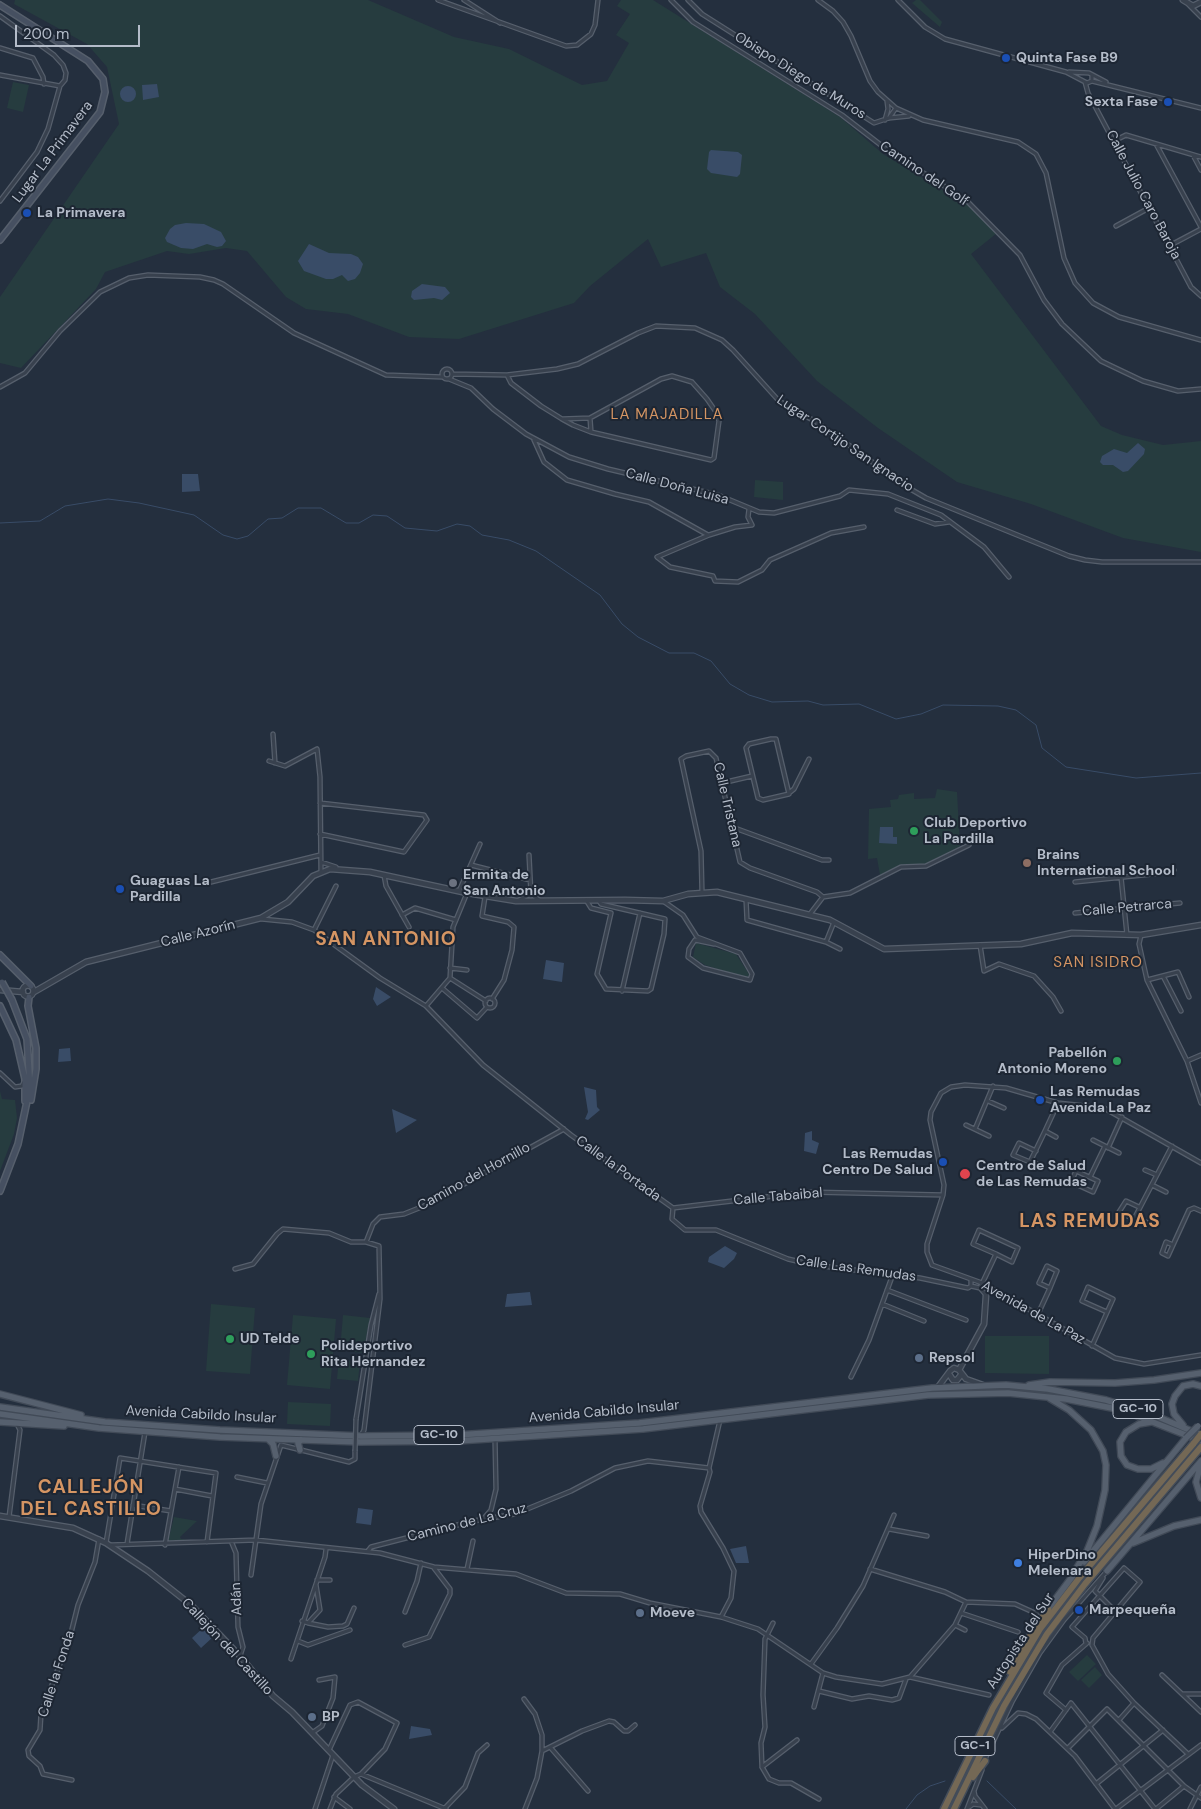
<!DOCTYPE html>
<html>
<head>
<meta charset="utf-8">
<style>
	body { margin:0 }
	#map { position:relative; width:1201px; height:1809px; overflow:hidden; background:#242f3e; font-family:"DM Sans",sans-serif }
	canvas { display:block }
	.scale { position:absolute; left:15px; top:25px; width:125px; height:22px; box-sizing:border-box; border:2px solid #b4bcc9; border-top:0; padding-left:6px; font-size:15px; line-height:18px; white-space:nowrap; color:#b4bcc9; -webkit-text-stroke:4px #1d2633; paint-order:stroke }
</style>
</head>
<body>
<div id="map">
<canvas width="1201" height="1809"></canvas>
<div class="scale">200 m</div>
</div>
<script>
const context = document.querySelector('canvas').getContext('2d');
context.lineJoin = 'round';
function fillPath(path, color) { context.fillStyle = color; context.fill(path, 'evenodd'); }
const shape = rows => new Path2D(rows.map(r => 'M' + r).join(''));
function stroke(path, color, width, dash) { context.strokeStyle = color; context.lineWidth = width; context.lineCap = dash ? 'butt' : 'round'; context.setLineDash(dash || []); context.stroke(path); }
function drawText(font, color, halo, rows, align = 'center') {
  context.font = font + ' "DM Sans",sans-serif'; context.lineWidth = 4; context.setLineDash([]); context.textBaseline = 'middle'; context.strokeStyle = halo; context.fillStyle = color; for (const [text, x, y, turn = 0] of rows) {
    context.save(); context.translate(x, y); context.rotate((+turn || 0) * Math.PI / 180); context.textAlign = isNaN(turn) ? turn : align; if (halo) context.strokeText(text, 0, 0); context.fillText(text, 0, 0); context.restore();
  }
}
const green = shape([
	[15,0,368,0,454,37,509,49,582,85,607,81,629,43,616,35,630,14,617,6,621,0,653,0,840,117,883,154,969,206,997,233,971,254,1101,426,1122,435,1163,445,1201,441,1201,552,1123,538,1031,504,957,482,878,428,817,381,755,314,720,287,706,253,661,267,648,239,590,286,574,303,459,339,409,337,348,314,306,309,286,297,247,251,226,248,189,254,167,251,105,272,96,289,21,368,0,363,0,297,119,124,107,67,87,44,14,4],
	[916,0,920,0,942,22,940,27,912,3],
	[13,82,29,85,23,112,7,108],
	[755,480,783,482,783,500,754,497],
	[937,789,957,792,960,847,925,864,901,866,880,875,877,858,868,859,869,809,891,807,890,800,898,799,899,795,914,793,914,799,935,798],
	[696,943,736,954,749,974,748,977,745,978,705,965,693,957],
	[0,1091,2,1099,15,1100,17,1118,14,1134,0,1171],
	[211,1304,255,1308,250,1374,206,1371],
	[293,1315,336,1319,330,1389,287,1385],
	[343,1315,370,1318,363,1353,340,1350],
	[985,1336,1049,1336,1049,1374,985,1373],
	[339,1359,360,1362,358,1381,337,1379],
	[288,1402,331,1404,330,1426,287,1424],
	[174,1517,197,1521,180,1537,181,1539,189,1540,168,1541],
	[1087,1655,1096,1664,1078,1681,1069,1672],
	[1095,1667,1102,1675,1089,1688,1081,1680]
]);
const water = shape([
	[157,84,159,97,143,100,142,85],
	'120 94a8 8 0 1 1 16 0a8 8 0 1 1-16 0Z',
	[711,150,738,152,742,155,740,174,737,177,711,173,707,169,709,152],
	[186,223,204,224,221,232,226,241,222,246,217,247,207,244,193,249,181,248,167,242,165,238,170,229,175,225],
	[309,244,329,253,351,254,358,257,363,264,360,273,355,279,348,281,342,275,333,279,326,279,304,271,298,261],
	[422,284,445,287,450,293,442,300,434,298,414,300,411,297,412,291],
	[1138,443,1145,449,1144,454,1128,471,1123,472,1113,465,1103,465,1100,462,1102,456,1114,449,1127,453],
	[182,474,198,474,200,491,182,492],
	[880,827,893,827,893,837,897,837,897,844,879,843],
	[546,960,564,963,562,982,543,979],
	[376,987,391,997,377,1006,373,999],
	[70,1048,71,1061,58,1062,59,1049],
	[584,1087,596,1090,597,1107,600,1110,588,1120,585,1119,588,1112],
	[392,1109,417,1120,396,1133],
	[812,1131,812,1140,819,1143,816,1154,804,1151,805,1133],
	[725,1246,737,1253,734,1259,724,1268,708,1262,709,1257],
	[530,1292,532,1305,505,1307,507,1294],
	[358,1508,373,1510,371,1525,356,1523],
	[746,1546,749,1563,736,1563,730,1549],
	[204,1627,213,1637,201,1648,192,1638],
	[411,1726,430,1729,432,1735,409,1739]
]);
const stream = shape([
	[0,523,40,521,65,506,108,499,139,503,194,515,223,535,237,539,248,536,268,519,282,518,298,508,321,508,346,523,359,523,373,515,387,516,405,528,437,531,457,524,470,526,482,535,509,540,536,551,600,595,622,624,638,637,669,653,694,653,711,661,730,684,749,695,772,702,808,701,823,705,859,704,896,719,921,714,943,705,998,706,1016,710,1036,725,1042,748,1066,767,1136,778,1201,773],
	[987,1781,1016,1809],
	[906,1809,917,1795,930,1786,945,1781]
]);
const minor = shape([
	[438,0,566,46,577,45,591,34,595,25,598,0],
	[464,0,500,23],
	[671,0,693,22,842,115,886,149,966,200,1020,255,1044,300,1062,324,1101,361,1143,381,1178,391,1201,389],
	[688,0,702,14,874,123,889,118,909,116],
	[818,0,833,11,843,22,851,36,870,81,878,92,896,108,923,120,1018,142,1036,154,1046,173,1064,258,1075,283,1093,303,1119,317,1201,340],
	[898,0,925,27,945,39,1066,72,1087,83,1092,81,1092,75],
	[1189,5,1201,17],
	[0,16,54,55,63,65,66,73,65,80,60,86,48,129,37,152,0,201],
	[0,48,33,58,43,77,44,84],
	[1069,72,1089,73,1106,82],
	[0,75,60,86],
	[1092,81,1201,108],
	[1085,82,1088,93,1191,287,1201,296],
	[889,118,896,108],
	[885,120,888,109,887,101],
	[1114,141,1126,135,1201,157],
	[1156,144,1201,227],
	[1193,155,1201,170],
	[1116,226,1149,208],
	[1169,246,1201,229],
	'442 374a5 5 0 1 1 10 0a5 5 0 1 1-10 0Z',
	[452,374,507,375,557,369,578,364,638,333,656,326,695,328,722,340,733,350,779,401,818,423,907,487,926,498,1069,556,1085,560,1102,562,1201,562],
	[507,375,511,383,541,406,562,419,573,425,591,432,711,460,714,458,719,421,716,412,707,399,692,382,672,376,661,379,590,418,562,419],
	[449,379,471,388,493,409,526,434,569,457,608,469,718,495,759,512,774,513,840,496,849,490,888,494,941,515,984,547,1009,577],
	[0,387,25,373,60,331,100,292,129,278,148,275,200,277,214,280,223,284,294,333,386,375,442,377],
	[590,418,591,432],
	[534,440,544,462,567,480,615,494,649,502,708,535],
	[749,509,748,517,752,525,735,527,709,535,657,557,670,567,713,576,715,581,738,582,762,570,770,560,831,533,864,527],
	[897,510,935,524,949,522],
	[273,734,275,763],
	[771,739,776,739,789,794,763,800,758,798,746,748,749,744,771,739],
	[269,761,285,766,317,749,320,777,321,871],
	[722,783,752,776],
	[789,793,794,789,809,759],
	[732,827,822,860,829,860],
	[320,834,404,852,427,820,424,815,320,803],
	[529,855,531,894],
	[321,862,336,867],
	[471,865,530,880],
	[384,875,386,886,409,927],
	[1121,877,1127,935],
	[211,882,320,855],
	[1075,882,1153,874,1174,870],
	[459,891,480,844],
	[702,892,701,851,681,759,686,756,709,751,716,758,740,862,750,868,817,892,823,897],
	[485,897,482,916,508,922,514,927,512,950,504,980,492,999],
	[823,897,850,893,901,867,926,866,969,845],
	[746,899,747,920,826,942,840,949],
	[519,900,531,894,539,900],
	[586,900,591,908,611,913,597,974,606,989,648,991,651,989,664,934,665,919,601,904,599,901],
	[663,901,683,915,697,937,740,953,752,974,750,980,703,968,688,957,689,949,695,940,714,944],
	[1075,913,1180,903],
	[810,914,823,897],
	[402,915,415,908,456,920],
	[262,919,292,922,314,930,380,978,426,1006,483,1065,571,1135,673,1208],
	[314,930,336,886],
	[1141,935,1139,944,1147,980,1187,1061,1201,1103],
	[826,942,834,922],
	[980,945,984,971,999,964,1034,976,1053,997,1061,1011],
	[450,968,467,970],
	[1163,976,1181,1011],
	[450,978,486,1001],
	[1147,980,1178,972,1189,997],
	[442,988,477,1018,487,1007],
	[622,991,640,913],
	'485 1003a5 5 0 1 1 10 0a5 5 0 1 1-10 0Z',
	[426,1006,450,978,453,927,467,893],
	[1187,1061,1201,1055],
	[0,1073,15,1087,22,1086,24,1082],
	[988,1101,1004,1108],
	[966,1125,989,1136],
	[975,1129,993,1086],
	[1045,1131,1056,1137],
	[1093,1140,1119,1153],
	[1108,1148,1122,1117],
	[1036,1151,1019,1143,1013,1155,1030,1162,1045,1131,1058,1103],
	[1031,1161,1042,1166],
	[1201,1163,1104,1108,1058,1103,1006,1088,965,1085,951,1087,941,1093,931,1112,930,1120,944,1185,943,1195,927,1244,927,1252,932,1265,982,1283,1115,1358,1144,1364,1201,1355],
	[1145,1170,1157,1175],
	[1076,1171,1098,1181,1093,1192,1071,1182,1076,1171],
	[1090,1177,1105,1146],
	[1152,1185,1166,1192],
	[1139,1207,1126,1201,1119,1212,1134,1219,1172,1146],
	[673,1208,672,1219,685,1230,716,1230,788,1259,814,1265,920,1278,968,1288,971,1286,971,1280],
	[673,1208,808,1192,943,1195],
	[1135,1217,1146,1222],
	[366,1242,373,1224,380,1217,404,1214,424,1206,564,1129],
	[1173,1245,1166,1242,1162,1253,1168,1256,1173,1245,1189,1210,1194,1208,1201,1211],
	[235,1269,253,1264,277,1234,283,1229,329,1233,351,1242,366,1242,379,1246,380,1299,364,1430,361,1436],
	[971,1286,980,1288,986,1295,990,1287],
	[980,1288,996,1254,1012,1262,1018,1248,979,1230,973,1244,996,1254],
	[887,1290,966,1320],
	[882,1304,924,1321],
	[1038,1314,1050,1288,1057,1271,1047,1266,1039,1283,1050,1288],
	[1092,1346,1113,1299,1088,1287,1082,1301,1107,1312],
	[851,1377,869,1340,893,1274],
	[356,1419,371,1325,379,1294],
	[720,1420,709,1468,710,1472,700,1506,701,1512,723,1548,734,1571,731,1598,721,1617],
	[237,1477,267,1483],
	[175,1489,212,1496],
	[133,1505,171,1511],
	[9,1517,20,1430,17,1424],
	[484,1518,491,1510,496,1489,495,1440],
	[889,1529,927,1536],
	[231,1541,236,1553,238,1627,243,1647,240,1656],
	[106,1543,120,1458,216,1473,207,1542],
	[127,1544,145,1432],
	[111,1545,256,1540,380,1553,434,1567,516,1574,566,1593,620,1594,650,1603,721,1617,758,1629,823,1673,836,1677,882,1684,910,1677,989,1695],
	[165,1545,179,1467],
	[368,1551,371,1547,473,1521,515,1514,571,1491,615,1468,648,1461,709,1468],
	[467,1569,473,1541],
	[870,1569,945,1592,966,1602,1015,1604,1035,1613,1045,1610],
	[251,1575,261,1504,281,1445,349,1462,355,1459,355,1451],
	[1103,1578,1095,1591,1115,1611],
	[317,1580,330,1580],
	[405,1612,417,1581,421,1563],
	[961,1613,1018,1632],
	[302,1621,308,1623,320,1610,316,1585],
	[308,1623,328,1627,343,1626,347,1624,354,1608],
	[773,1623,765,1639,763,1695,765,1727,761,1743,762,1767,769,1779,779,1783,791,1783,819,1799],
	[955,1625,965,1630],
	[298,1641,308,1645,350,1630],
	[1086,1644,1085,1638,1072,1627,1124,1568,1140,1582,1093,1638,1092,1645],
	[405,1645,429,1637,450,1594,450,1589,434,1568],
	[1092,1645,1108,1674,1134,1703,1188,1754],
	[291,1659,325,1557,326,1549],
	[811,1664,837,1628,863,1586,894,1515],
	[1162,1675,1201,1712],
	[910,1677,955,1625,966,1602],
	[819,1691,852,1699,869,1696,892,1700,899,1698,906,1679],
	[1183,1694,1201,1694],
	[524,1699,535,1714,542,1735,542,1751,537,1778,525,1809],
	[814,1707,823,1673],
	[1066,1710,1046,1693,1062,1665,1087,1643],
	[1119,1720,1134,1703],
	[1002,1728,1018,1713,1026,1714,1036,1719,1075,1756,1115,1809],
	[1050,1732,1071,1703,1155,1809],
	[312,1733,322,1726,333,1698,335,1677,319,1680],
	[550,1747,588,1791],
	[1068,1748,1107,1709,1184,1786,1201,1798],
	[329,1750,350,1705,358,1702,397,1723,385,1749,361,1774],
	[542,1751,582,1731,609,1721,614,1722,624,1731,628,1731,635,1725],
	[984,1761,1012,1702,1040,1653,1064,1620,1107,1571],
	[762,1767,797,1740],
	[72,1780,43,1774,40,1766,29,1756,28,1750,40,1730,41,1714,70,1637,78,1605,95,1562,99,1539],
	[1096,1784,1163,1730],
	[974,1791,975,1796,985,1809],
	[334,1797,350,1809],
	[969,1807,973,1804,981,1805],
	[445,1808,465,1787,478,1753,487,1745],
	[315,1809,333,1755],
	[330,1809,336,1794,354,1777,361,1774,446,1809],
	[967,1809,982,1770],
	[1116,1809,1201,1745],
	[1156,1809,1184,1786],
	[1190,1809,1201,1787]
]);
const tertiary = shape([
	[1183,0,1193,6,1201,2],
	'22.5 991a5.5 5.5 0 1 1 11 0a5.5 5.5 0 1 1-11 0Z',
	[0,990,23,992],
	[34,992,86,962,261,918,288,902,313,876,330,869,370,872,467,893,516,901,625,900,663,901,688,894,717,892,830,920,884,949,1021,944,1072,933,1141,935,1201,925],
	[959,1370,984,1324,986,1295],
	[949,1374,953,1380,957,1380,961,1375],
	[938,1387,950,1371,954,1368,959,1370,966,1379,983,1385],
	[0,1516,73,1528,106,1543,148,1571,191,1605,240,1656,273,1696,292,1712,362,1785,394,1809]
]);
const secondary = shape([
	[0,5,88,61,103,79,105,92,100,112,0,240],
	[0,955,31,986],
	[29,997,28,1006,36,1048,36,1069,31,1100],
	[0,1006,16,1040,25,1079,25,1101],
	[0,1191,18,1144,30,1087,27,1039,12,1000]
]);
const primary = shape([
	[1029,1385,1050,1382,1115,1383,1154,1380,1201,1373],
	[0,1394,81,1415],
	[1049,1398,1069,1410,1091,1430,1103,1451,1106,1465,1105,1490,1097,1526,1087,1551,1073,1574],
	[0,1407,105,1422,220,1430,361,1436,457,1435,639,1423,932,1388,1006,1385,1048,1389,1106,1400,1149,1413,1201,1435],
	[0,1414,99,1428,220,1437,360,1442,457,1441,643,1429,928,1395,1008,1393,1066,1399,1122,1410,1201,1441],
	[0,1422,64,1426],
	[1151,1422,1139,1424,1126,1432,1120,1442,1121,1456,1127,1465,1138,1469,1151,1469,1163,1463],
	[1183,1425,1174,1414,1172,1404,1175,1396,1183,1386,1193,1384,1201,1386],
	[268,1439,273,1444,276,1456],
	[300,1450,298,1443,301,1440],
	[1201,1464,1196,1482,1201,1498],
	[1133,1543,1174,1526,1201,1520],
	[1084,1562,1186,1438],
	[1107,1571,1201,1461],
	[1048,1609,1075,1573]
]);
const motorway = shape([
	[1010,1672,1013,1662,1048,1609],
	[973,1777,985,1761],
	[944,1809,993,1708,1040,1629,1080,1577,1194,1443],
	[954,1809,1004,1706,1047,1634,1085,1584,1201,1447]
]);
const minorBridge = shape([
	[355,1451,356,1419]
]);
const secondaryBridge = shape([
	[2,982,12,1000]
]);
const primaryBridge = shape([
	[1186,1438,1198,1426]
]);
const motorwayBridge = shape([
	[1194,1443,1201,1434]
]);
const markers = [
	[1006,58,5,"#1a4fb4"],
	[1168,102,5,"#1a4fb4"],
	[27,213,5,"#1a4fb4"],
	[914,831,5,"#2e9e5b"],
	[1027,863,5,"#8d6e63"],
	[453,883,5,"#6b7280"],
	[120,889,5,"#1a4fb4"],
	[1117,1061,5,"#2e9e5b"],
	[1040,1100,5,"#1a4fb4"],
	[943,1162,5,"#1a4fb4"],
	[965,1174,6,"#e0444e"],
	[230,1339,5,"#2e9e5b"],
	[311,1354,5,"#2e9e5b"],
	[919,1358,5,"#5c6f8a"],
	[1018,1563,5,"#3f7fe0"],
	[1079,1610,5,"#1a4fb4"],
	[640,1613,5,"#5c6f8a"],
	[312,1717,5,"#5c6f8a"]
];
const shields = [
	[1138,1409,50],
	[439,1435,50],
	[975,1746,40]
];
const shieldNames = [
	["GC-10",1138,1409],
	["GC-10",439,1435],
	["GC-1",975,1746]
];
const poiNames = [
	["Quinta Fase B9",1016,58],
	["Sexta Fase",1158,102,"right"],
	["La Primavera",37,213],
	["Club Deportivo",924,823],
	["La Pardilla",924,839],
	["Brains",1037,855],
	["International School",1037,871],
	["Ermita de",463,875],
	["San Antonio",463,891],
	["Guaguas La",130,881],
	["Pardilla",130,897],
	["Pabellón",1107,1053,"right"],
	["Antonio Moreno",1107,1069,"right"],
	["Las Remudas",1050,1092],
	["Avenida La Paz",1050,1108],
	["Las Remudas",933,1154,"right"],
	["Centro De Salud",933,1170,"right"],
	["Centro de Salud",976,1166],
	["de Las Remudas",976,1182],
	["UD Telde",240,1339],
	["Polideportivo",321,1346],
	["Rita Hernandez",321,1362],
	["Repsol",929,1358],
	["HiperDino",1028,1555],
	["Melenara",1028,1571],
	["Marpequeña",1089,1610],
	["Moeve",650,1613],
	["BP",322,1717]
];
const streetNames = [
	["Obispo Diego de Muros",800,76,32],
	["Lugar La Primavera",53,152,-53],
	["Camino del Golf",924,174,34],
	["Calle Julio Caro Baroja",1143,195,62],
	["Lugar Cortijo San Ignacio",845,444,34],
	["Calle Doña Luisa",677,487,15],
	["Calle Tristana",727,805,77],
	["Calle Petrarca",1127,908,-5],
	["Calle Azorín",198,934,-14],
	["Calle la Portada",618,1169,36],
	["Camino del Hornillo",474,1177,-29],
	["Calle Tabaibal",778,1197,-5],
	["Calle Las Remudas",856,1269,8],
	["Avenida de La Paz",1033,1313,29],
	["Avenida Cabildo Insular",604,1412,-5],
	["Avenida Cabildo Insular",201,1415,3],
	["Camino de La Cruz",467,1523,-14],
	["Adán",237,1599,-92],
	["Autopista del Sur",1021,1641,-57],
	["Callejón del Castillo",227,1647,47],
	["Calle la Fonda",57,1674,-72]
];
const neighbourhoodNames = [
	["LA MAJADILLA",667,415],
	["SAN ISIDRO",1098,963]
];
const districtNames = [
	["SAN ANTONIO",386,940],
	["LAS REMUDAS",1090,1222],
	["CALLEJÓN",91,1488],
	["DEL CASTILLO",91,1510]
];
fillPath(green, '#263c3f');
fillPath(water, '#394c67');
stroke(stream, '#394c67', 1);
stroke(minor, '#565f6c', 5.5);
stroke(tertiary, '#565f6c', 7);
stroke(secondary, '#565f6c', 8);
stroke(primary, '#414a57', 8);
stroke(motorway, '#434c59', 9);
stroke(minor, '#38414e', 3);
stroke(tertiary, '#38414e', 4.5);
stroke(secondary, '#465061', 5);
stroke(primary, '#56606e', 5.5);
stroke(motorway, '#746855', 6);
stroke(minorBridge, '#565f6c', 5.5, []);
stroke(secondaryBridge, '#565f6c', 8, []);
stroke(primaryBridge, '#414a57', 8, []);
stroke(motorwayBridge, '#434c59', 9, []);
stroke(minorBridge, '#38414e', 3);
stroke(secondaryBridge, '#465061', 5);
stroke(primaryBridge, '#56606e', 5.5);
stroke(motorwayBridge, '#746855', 6);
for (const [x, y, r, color] of markers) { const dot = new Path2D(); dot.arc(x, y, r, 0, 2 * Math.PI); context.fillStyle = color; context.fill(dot); stroke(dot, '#1d2633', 2); }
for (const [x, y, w] of shields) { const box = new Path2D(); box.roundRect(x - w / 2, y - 9.5, w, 19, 4); context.fillStyle = '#1d2633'; context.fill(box); stroke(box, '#b4bcc9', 1); }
drawText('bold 12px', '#b4bcc9', null, shieldNames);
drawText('bold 14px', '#b4bcc9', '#1d2633', poiNames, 'left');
drawText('14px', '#b4bcc9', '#1d2633', streetNames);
context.letterSpacing = '1px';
drawText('15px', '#d59563', '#1d2633', neighbourhoodNames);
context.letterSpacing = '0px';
context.letterSpacing = '1px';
drawText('bold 19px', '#d59563', '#1d2633', districtNames);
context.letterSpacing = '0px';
</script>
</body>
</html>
